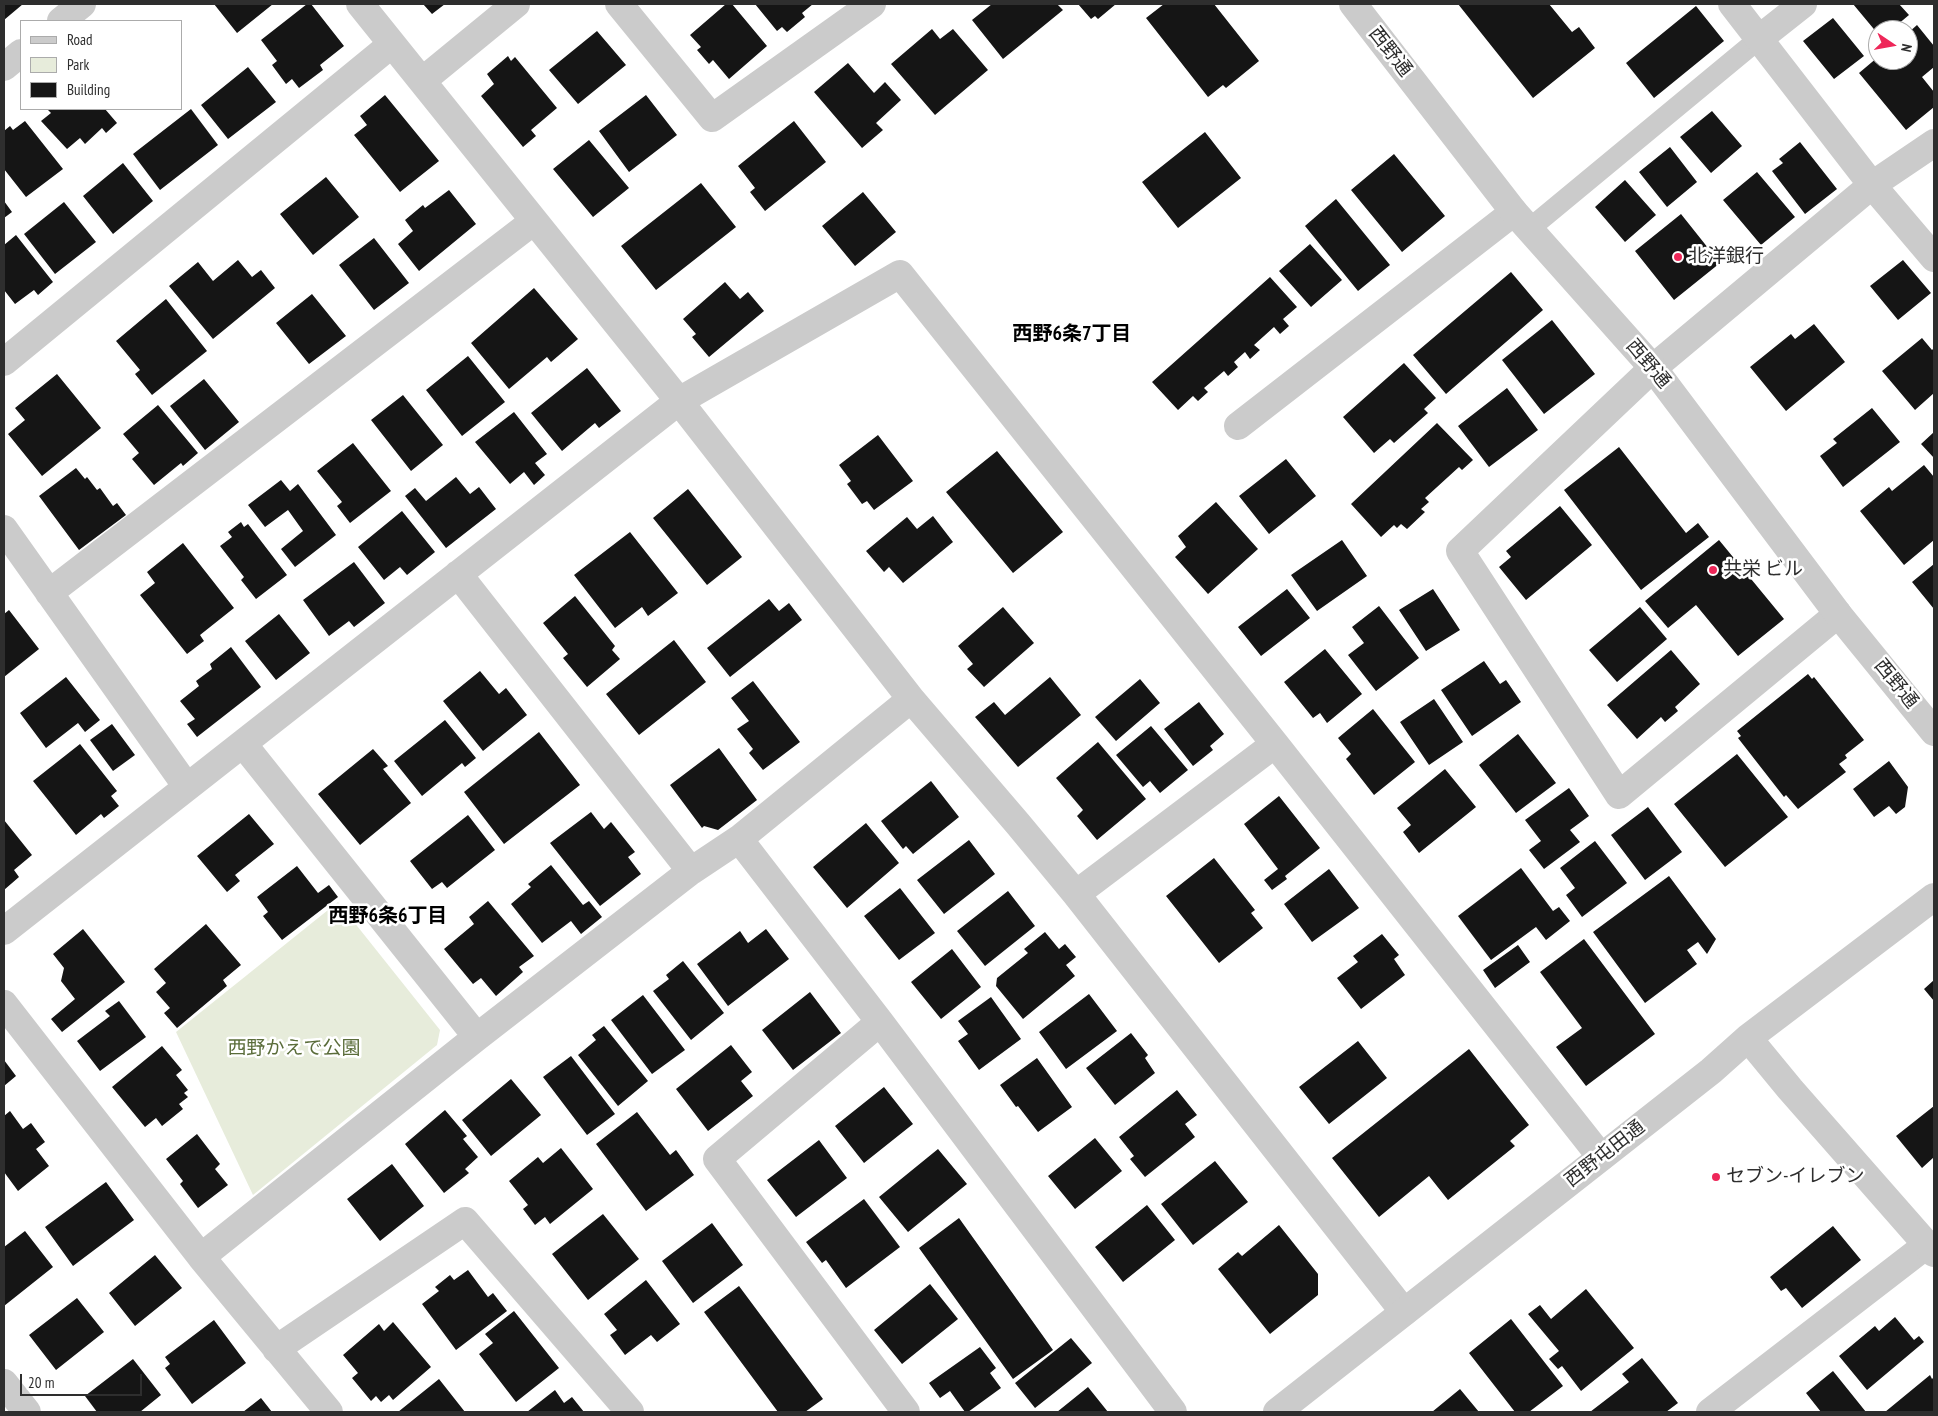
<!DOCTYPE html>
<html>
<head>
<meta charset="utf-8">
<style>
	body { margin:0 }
	#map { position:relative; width:1938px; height:1416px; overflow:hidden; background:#fff; font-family:"PT Sans Narrow",sans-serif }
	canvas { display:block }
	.frame { position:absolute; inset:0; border:5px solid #2e2e2e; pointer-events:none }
	.legend { position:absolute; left:20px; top:20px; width:162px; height:90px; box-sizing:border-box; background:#fff; border:1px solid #ababab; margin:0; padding:6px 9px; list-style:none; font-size:15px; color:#2e2e2e }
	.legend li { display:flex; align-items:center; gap:10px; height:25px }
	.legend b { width:25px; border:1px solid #ababab }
	.north { position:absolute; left:1868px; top:20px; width:50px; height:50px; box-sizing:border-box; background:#fff; border:1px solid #ababab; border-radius:50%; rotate:102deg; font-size:14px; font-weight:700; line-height:20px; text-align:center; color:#2e2e2e }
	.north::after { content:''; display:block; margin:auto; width:18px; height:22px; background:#ee2759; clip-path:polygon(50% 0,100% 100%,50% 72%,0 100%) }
	.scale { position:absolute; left:20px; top:1374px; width:122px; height:22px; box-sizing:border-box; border:2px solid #2e2e2e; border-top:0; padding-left:6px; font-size:15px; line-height:18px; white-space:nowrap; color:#2e2e2e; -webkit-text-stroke:4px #fff; paint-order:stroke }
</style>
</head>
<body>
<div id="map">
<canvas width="1938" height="1416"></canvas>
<div class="frame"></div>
<ul class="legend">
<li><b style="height:6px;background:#cbcbcb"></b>Road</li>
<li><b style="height:14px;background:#e7ecdb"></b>Park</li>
<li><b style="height:14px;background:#151515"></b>Building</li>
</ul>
<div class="north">N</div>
<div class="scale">20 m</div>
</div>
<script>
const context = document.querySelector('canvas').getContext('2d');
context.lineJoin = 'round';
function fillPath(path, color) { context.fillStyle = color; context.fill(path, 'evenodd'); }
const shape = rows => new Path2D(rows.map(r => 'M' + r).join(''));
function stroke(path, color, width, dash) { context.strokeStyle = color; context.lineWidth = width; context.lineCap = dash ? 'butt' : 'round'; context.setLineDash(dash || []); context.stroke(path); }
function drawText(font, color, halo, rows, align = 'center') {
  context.font = font + ' "PT Sans Narrow","Noto Sans JP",sans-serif'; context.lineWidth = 5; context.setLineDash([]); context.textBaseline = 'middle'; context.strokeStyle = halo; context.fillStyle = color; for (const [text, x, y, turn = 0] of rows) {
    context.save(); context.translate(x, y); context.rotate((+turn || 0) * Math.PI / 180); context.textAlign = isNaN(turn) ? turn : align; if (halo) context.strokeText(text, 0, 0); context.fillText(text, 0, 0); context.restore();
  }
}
const green = shape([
	[338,902,440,1030,437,1045,253,1195,176,1032]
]);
const building = shape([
	[4,4,23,4,4,20],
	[214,4,273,4,237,33],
	[307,4,311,4,344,46,320,65,323,70,299,88,292,79,286,84,272,65,277,61,261,40],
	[423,4,445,4,432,14],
	[726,4,732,4,767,46,729,79,713,60,709,64,697,50,701,47,690,35],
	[755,4,813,4,802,13,805,17,787,32,782,27,777,31],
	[992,4,1057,4,1063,10,1003,59,972,20],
	[1078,4,1116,4,1098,19,1095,16,1091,19],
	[1164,4,1214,4,1259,61,1226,88,1223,85,1208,97,1146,18],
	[1458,4,1549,4,1572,32,1579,27,1595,48,1533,98],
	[1853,4,1899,4,1909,15,1891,30,1878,30,1878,34],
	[1696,6,1724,41,1654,98,1626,63],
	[1833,18,1864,56,1834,79,1803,41],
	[1917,25,1934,46,1934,67,1922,77,1934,92,1934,107,1906,130,1859,73,1878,57,1878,60,1908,60,1908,33],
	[932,29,940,39,953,29,988,70,935,115,891,64],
	[597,31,626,65,578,104,549,70],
	[508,56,511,61,515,57,557,108,531,130,536,136,523,147,481,96,494,84,487,74],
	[848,63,874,93,885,82,901,100,876,123,883,130,862,148,814,92],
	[248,67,276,102,228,139,201,105],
	[385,95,439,161,400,192,354,135,367,125,360,116],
	[646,95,677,135,629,172,599,131],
	[47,109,105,109,117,123,106,133,102,128,85,144,80,138,67,149,41,121,51,113],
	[191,109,218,145,160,190,133,154],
	[1712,111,1742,146,1711,173,1680,137],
	[25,121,63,169,26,197,4,169,4,131,10,126,13,130],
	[794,121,826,162,765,211,750,192,755,188,738,166],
	[1205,132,1241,178,1178,228,1142,182],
	[589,140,629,188,593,217,553,169],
	[1800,142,1837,189,1805,214,1772,171,1783,163,1779,159],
	[1670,147,1697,182,1667,207,1639,172],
	[1394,154,1445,216,1402,252,1351,190],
	[123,163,153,201,113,234,83,196],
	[1757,172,1795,217,1761,245,1723,200],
	[326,177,359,217,313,255,280,214],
	[1625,180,1656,215,1625,242,1595,207],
	[701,183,736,227,656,290,621,246],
	[449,190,476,224,419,271,398,244,413,231,405,220,423,205,425,208],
	[863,192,896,232,855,266,822,226],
	[1336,199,1390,265,1358,291,1305,226],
	[4,201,12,212,4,218],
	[64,202,96,242,55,274,24,234],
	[1681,214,1720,263,1674,300,1635,251],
	[16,235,53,282,38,295,34,290,15,304,4,290,4,245],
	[374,238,409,283,374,310,339,265],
	[1310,244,1342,280,1311,307,1279,271],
	[238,260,252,277,261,270,275,288,213,339,169,286,198,262,213,281],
	[1903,260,1931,293,1898,320,1870,286],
	[1511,272,1543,310,1446,394,1413,355],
	[1270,277,1297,307,1283,319,1289,326,1280,334,1274,327,1254,345,1260,350,1250,359,1245,352,1234,362,1238,367,1228,376,1224,371,1204,388,1208,392,1198,401,1193,396,1178,410,1152,382],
	[725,282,740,299,748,292,764,311,709,357,692,337,696,334,683,319],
	[534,288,578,339,551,362,547,357,509,389,471,343],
	[312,294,346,336,309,364,276,323],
	[166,299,207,351,152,395,135,374,140,370,116,341],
	[1552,320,1595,374,1544,414,1502,360],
	[1814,324,1845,362,1786,411,1750,367,1791,334,1795,339],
	[1922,338,1932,350,1934,348,1934,393,1915,410,1882,371],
	[468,356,505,402,462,436,426,390],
	[1404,363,1436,398,1424,409,1428,413,1394,443,1390,439,1374,453,1343,417],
	[587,368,621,411,599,428,595,423,562,451,531,413],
	[57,374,101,428,42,476,8,434,25,420,15,408],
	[204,379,239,422,205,450,170,406],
	[1507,388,1538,430,1489,467,1458,426],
	[403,395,443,445,411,471,371,420],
	[158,405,198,453,183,466,181,463,154,485,132,459,139,453,123,434],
	[1872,408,1900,442,1843,487,1820,456,1837,443,1833,439],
	[514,412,547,454,535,463,545,475,534,485,524,472,510,484,475,442],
	[1437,423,1473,460,1462,470,1459,467,1425,498,1429,502,1421,509,1425,512,1407,529,1401,524,1397,528,1394,525,1381,537,1351,504],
	[1934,432,1934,458,1921,444],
	[878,435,913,481,874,510,867,501,862,504,847,484,851,481,839,465],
	[353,443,391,491,350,523,337,506,342,502,317,471],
	[1619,447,1686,533,1698,523,1709,537,1641,590,1564,490],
	[997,451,1063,532,1013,573,946,492],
	[1286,459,1316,496,1269,534,1239,496],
	[1924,465,1934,477,1934,540,1904,565,1860,511,1889,487,1892,491],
	[76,468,85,479,87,477,97,490,100,488,113,506,117,503,126,515,79,550,39,496],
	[456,477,470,494,479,487,496,509,446,548,405,496,415,488,426,501],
	[281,480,290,491,298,484,336,535,295,567,281,549,303,531,288,510,265,527,248,505],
	[688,489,742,557,707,585,653,518],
	[1216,502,1258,549,1208,594,1175,557,1186,547,1178,536],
	[1560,506,1592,545,1526,600,1499,567,1511,557,1506,551],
	[402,511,435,552,407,575,400,567,384,580,358,547],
	[933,516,953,542,903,583,889,567,884,572,866,551,907,517,917,529],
	[241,522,244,527,248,524,287,575,256,599,241,580,244,577,220,546,232,537,228,532],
	[630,532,678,593,648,616,642,607,615,628,574,575],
	[1342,540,1367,576,1317,611,1291,575],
	[1719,540,1784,619,1738,656,1696,605,1668,628,1645,601],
	[183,543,234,608,200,635,204,641,187,654,140,595,155,583,147,572],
	[354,562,385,603,354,627,349,621,329,636,303,600],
	[1934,564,1934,609,1912,582],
	[1287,589,1310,618,1261,656,1238,627],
	[1433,589,1460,630,1426,651,1399,610],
	[575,596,615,646,612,650,620,659,587,687,563,658,568,654,543,623],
	[769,599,779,611,789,603,802,620,730,677,707,648],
	[1379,606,1419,658,1376,691,1348,655,1364,643,1352,627],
	[1003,607,1034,643,984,687,967,669,973,664,958,646],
	[1640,607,1667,639,1617,682,1589,650],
	[9,610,39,649,4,677,4,614],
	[279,614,310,653,276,680,245,641],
	[674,640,706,682,639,735,606,694],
	[231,647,261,687,197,737,187,724,195,719,180,701,199,686,196,681,212,669,210,664],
	[1325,649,1362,694,1327,723,1320,713,1313,718,1284,682],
	[1671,650,1700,684,1675,707,1678,711,1665,722,1661,717,1637,739,1607,705],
	[1484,661,1500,684,1506,680,1521,702,1472,736,1441,690],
	[480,671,499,694,506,688,527,715,483,751,443,701],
	[1808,674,1812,679,1814,677,1864,740,1845,755,1847,758,1839,764,1846,772,1798,809,1786,795,1784,797,1738,738,1741,736,1737,731],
	[66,677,100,720,85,732,78,723,46,748,20,713],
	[1050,677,1081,715,1018,767,975,717,994,702,1005,715],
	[1140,679,1160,703,1116,741,1095,717],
	[753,681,800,742,763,770,749,753,753,749,737,729,749,721,731,698],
	[1434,699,1463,742,1429,765,1400,722],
	[1199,702,1224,734,1210,746,1213,750,1193,766,1164,729],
	[1373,709,1415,762,1374,795,1346,759,1351,754,1338,738],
	[445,720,476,758,465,767,462,763,422,796,394,761],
	[112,724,135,755,113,771,90,740],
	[1151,726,1188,770,1160,793,1150,781,1143,787,1116,755],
	[539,732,580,785,504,844,464,792],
	[1518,734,1556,783,1516,813,1479,765],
	[1098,742,1146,799,1097,840,1077,816,1083,810,1056,778],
	[80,744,117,791,111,796,119,806,104,818,101,814,76,835,33,781],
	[719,748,757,800,718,830,704,826,702,828,670,785],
	[373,749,388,766,383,769,411,803,360,845,318,794],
	[1737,754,1788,817,1725,867,1674,804],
	[1889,761,1908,787,1905,807,1896,814,1889,806,1874,817,1853,789],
	[1445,769,1476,807,1419,853,1403,832,1411,825,1397,808],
	[931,781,959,817,913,854,906,846,903,849,881,821],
	[1569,788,1589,816,1570,830,1580,842,1544,869,1529,850,1541,841,1525,820],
	[1279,796,1320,848,1285,876,1287,879,1272,890,1264,880,1278,869,1244,824],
	[1648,807,1682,852,1645,880,1611,835],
	[591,812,604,829,611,822,635,852,628,857,641,874,600,906,550,843],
	[249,814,274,844,235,875,240,881,227,892,197,856],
	[468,815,495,850,447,888,442,882,432,889,410,861],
	[4,820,32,855,14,870,19,877,4,890],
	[866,823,899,863,847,908,813,867],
	[969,840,995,874,944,914,917,880],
	[1595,841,1627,883,1582,917,1566,895,1575,888,1560,868],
	[1214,858,1255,910,1251,913,1263,928,1219,963,1166,896],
	[551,865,583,905,589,901,602,917,581,934,571,921,542,943,511,904,531,887,528,884],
	[297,866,318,893,329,885,338,897,282,940,263,916,268,912,257,897],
	[1521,868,1553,911,1559,907,1570,921,1546,940,1536,927,1491,960,1458,916],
	[1329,869,1359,908,1312,942,1284,904],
	[1669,876,1716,939,1707,954,1698,942,1687,950,1697,964,1645,1003,1593,932],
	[900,888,935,933,899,960,864,916],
	[1008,891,1035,926,985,966,957,931],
	[488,901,534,956,519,967,523,972,496,996,481,978,473,984,444,949,474,924,469,917],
	[206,924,241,965,223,980,227,986,177,1028,164,1013,170,1008,156,992,166,983,154,969],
	[83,929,125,982,62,1032,51,1019,75,999,61,981,64,968,53,954],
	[766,929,789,959,728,1006,697,964,740,931,748,943],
	[1045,932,1059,949,1065,944,1076,957,1066,965,1075,976,1023,1019,996,986,997,978,1028,953,1024,949],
	[1382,934,1399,955,1394,959,1405,975,1361,1009,1337,978,1358,962,1353,956],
	[1584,939,1655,1034,1586,1086,1556,1047,1582,1028,1540,972],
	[1518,945,1530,962,1495,988,1483,970],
	[952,949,981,987,941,1019,911,982],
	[683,961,724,1013,691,1040,653,991,669,979,666,975],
	[1934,980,1934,1001,1924,989],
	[810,992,841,1033,793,1070,762,1030],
	[1089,994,1117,1031,1066,1069,1039,1032],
	[643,995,685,1050,652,1074,611,1020],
	[991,997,1021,1039,979,1070,958,1041,968,1034,958,1021],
	[119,1001,146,1037,100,1071,77,1041,110,1016,105,1011],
	[604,1026,648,1081,618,1106,578,1055,596,1040,592,1035],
	[1131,1033,1148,1055,1145,1058,1155,1073,1115,1105,1086,1068],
	[1358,1041,1387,1078,1329,1124,1299,1087],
	[731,1045,752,1072,741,1081,753,1096,708,1131,676,1089],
	[162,1046,182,1070,176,1075,188,1090,184,1093,188,1097,179,1104,183,1109,162,1126,156,1118,145,1127,112,1087],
	[1469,1049,1529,1125,1510,1141,1515,1146,1448,1200,1429,1176,1379,1217,1332,1158],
	[571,1056,615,1114,587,1135,543,1077],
	[1037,1058,1072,1107,1038,1132,1018,1106,1016,1107,1000,1085],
	[4,1060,16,1076,4,1086],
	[511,1079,541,1115,491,1156,462,1120],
	[884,1087,913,1124,864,1163,835,1126],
	[1177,1090,1197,1115,1185,1124,1195,1137,1145,1177,1130,1159,1134,1156,1119,1137],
	[1934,1106,1934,1157,1922,1168,1896,1136],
	[445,1110,467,1136,463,1139,478,1157,465,1169,469,1173,444,1193,405,1144],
	[10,1111,23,1129,31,1123,45,1142,36,1149,49,1166,18,1191,4,1172,4,1116],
	[637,1112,670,1155,676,1150,694,1175,646,1211,596,1144],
	[197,1134,220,1164,215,1169,228,1185,198,1208,180,1184,183,1181,166,1159],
	[1095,1138,1122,1171,1075,1209,1048,1176],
	[819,1140,847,1178,796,1217,767,1180],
	[561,1148,593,1189,550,1224,545,1217,535,1225,523,1209,528,1205,509,1181,538,1157,543,1163],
	[938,1149,967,1184,908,1232,879,1197],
	[1215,1161,1248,1202,1193,1245,1161,1204],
	[392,1164,424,1206,380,1241,347,1199],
	[106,1182,134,1220,73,1266,45,1227],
	[864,1199,900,1247,846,1288,826,1260,822,1263,806,1242],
	[1147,1205,1175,1240,1123,1282,1095,1247],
	[603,1214,639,1259,588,1300,552,1254],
	[959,1218,1053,1350,1013,1379,919,1248],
	[712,1223,743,1265,693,1303,662,1261],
	[1279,1225,1318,1274,1318,1295,1270,1334,1218,1269,1238,1252,1242,1256],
	[1833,1226,1861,1260,1802,1308,1786,1288,1781,1291,1770,1277],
	[25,1231,53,1267,4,1306,4,1247],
	[155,1255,182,1288,135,1326,109,1293],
	[468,1270,488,1297,493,1293,507,1311,456,1350,422,1304,439,1291,435,1287,450,1275,454,1280],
	[646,1280,680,1324,657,1342,651,1335,625,1355,610,1335,617,1330,604,1314],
	[930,1284,958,1319,902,1364,874,1330],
	[739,1286,823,1399,805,1412,778,1412,704,1312],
	[1586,1289,1634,1348,1581,1391,1562,1366,1558,1369,1549,1359,1559,1351,1528,1314,1540,1305,1551,1319],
	[77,1298,104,1332,56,1370,29,1335],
	[514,1311,559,1368,516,1402,479,1354,493,1343,485,1334],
	[1895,1317,1914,1340,1919,1336,1924,1342,1867,1390,1839,1356,1875,1326,1879,1331],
	[1511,1319,1563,1386,1529,1412,1515,1412,1469,1353],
	[214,1320,246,1363,192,1404,165,1368,170,1364,165,1357],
	[393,1322,431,1367,393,1400,389,1395,381,1402,376,1396,371,1401,352,1378,358,1373,343,1355,379,1324,384,1331],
	[1071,1338,1092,1363,1035,1408,1015,1383],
	[980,1347,996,1368,990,1373,1001,1388,968,1412,965,1412,950,1391,940,1398,929,1383],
	[1642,1358,1678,1403,1666,1412,1590,1412,1629,1382,1622,1374],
	[133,1359,161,1395,140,1412,97,1412,85,1396],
	[1833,1371,1866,1412,1821,1412,1806,1393],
	[1930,1375,1932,1379,1934,1377,1934,1412,1885,1412],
	[439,1379,465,1412,398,1412],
	[1088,1387,1108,1412,1057,1412],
	[1460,1389,1479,1412,1432,1412],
	[555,1390,564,1403,572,1397,584,1412,527,1412],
	[261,1398,272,1412,243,1412]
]);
const service = shape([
	[1528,230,1760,38]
]);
const minor = shape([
	[360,4,679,401,911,699,1018,824,1076,894,1404,1312],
	[619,4,712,118,872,4],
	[1732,4,1872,185,1934,258],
	[61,21,82,4],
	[1760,38,1803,4],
	[4,67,21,53],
	[422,81,516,4],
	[4,362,392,44],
	[1238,426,1514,212],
	[4,529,187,787],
	[458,574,691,871],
	[49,593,534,221],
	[1838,614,1619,795,1460,551,1653,368,1872,185,1934,143],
	[243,744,477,1037],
	[739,839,880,1022,1173,1412],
	[1076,894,1275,744],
	[4,931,679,401,900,274,1275,744,1601,1157],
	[4,1004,201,1257,329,1412],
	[880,1022,717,1159,906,1412],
	[201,1257,477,1037,691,871,739,839,911,699],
	[276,1349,465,1221,630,1412],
	[4,1383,27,1412],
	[1710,1412,1928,1244]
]);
const tertiary = shape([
	[1353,4,1514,212,1653,368,1838,614,1934,732],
	[1748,1038,1790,1089,1934,1253],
	[1277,1412,1711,1071,1748,1038,1934,897]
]);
const markers = [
	[1678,257,5,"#ee2759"],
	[1713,570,5,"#ee2759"],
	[1716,1177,5,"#ee2759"]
];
const streetNames = [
	["西野通",1390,52,52],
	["西野通",1648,364,50],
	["西野通",1896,684,51],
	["西野屯田通",1605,1154,-38]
];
const poiNames = [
	["北洋銀行",1688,257],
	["共栄 ビル",1723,570],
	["セブン-イレブン",1726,1177]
];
const parkNames = [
	["西野かえで公園",294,1049]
];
const neighbourhoodNames = [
	["西野6条7丁目",1072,334],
	["西野6条6丁目",388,916]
];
fillPath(green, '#e7ecdb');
fillPath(building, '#151515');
stroke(service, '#cbcbcb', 21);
stroke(minor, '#cbcbcb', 28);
stroke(tertiary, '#cbcbcb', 28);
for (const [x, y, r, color] of markers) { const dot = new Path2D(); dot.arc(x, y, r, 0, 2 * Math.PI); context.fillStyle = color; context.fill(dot); stroke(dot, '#fff', 2); }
drawText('19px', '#2e2e2e', '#fff', streetNames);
drawText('19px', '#2e2e2e', '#fff', poiNames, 'left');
drawText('19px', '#5a6c39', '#fff', parkNames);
drawText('bold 20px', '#000', '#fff', neighbourhoodNames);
</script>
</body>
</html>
